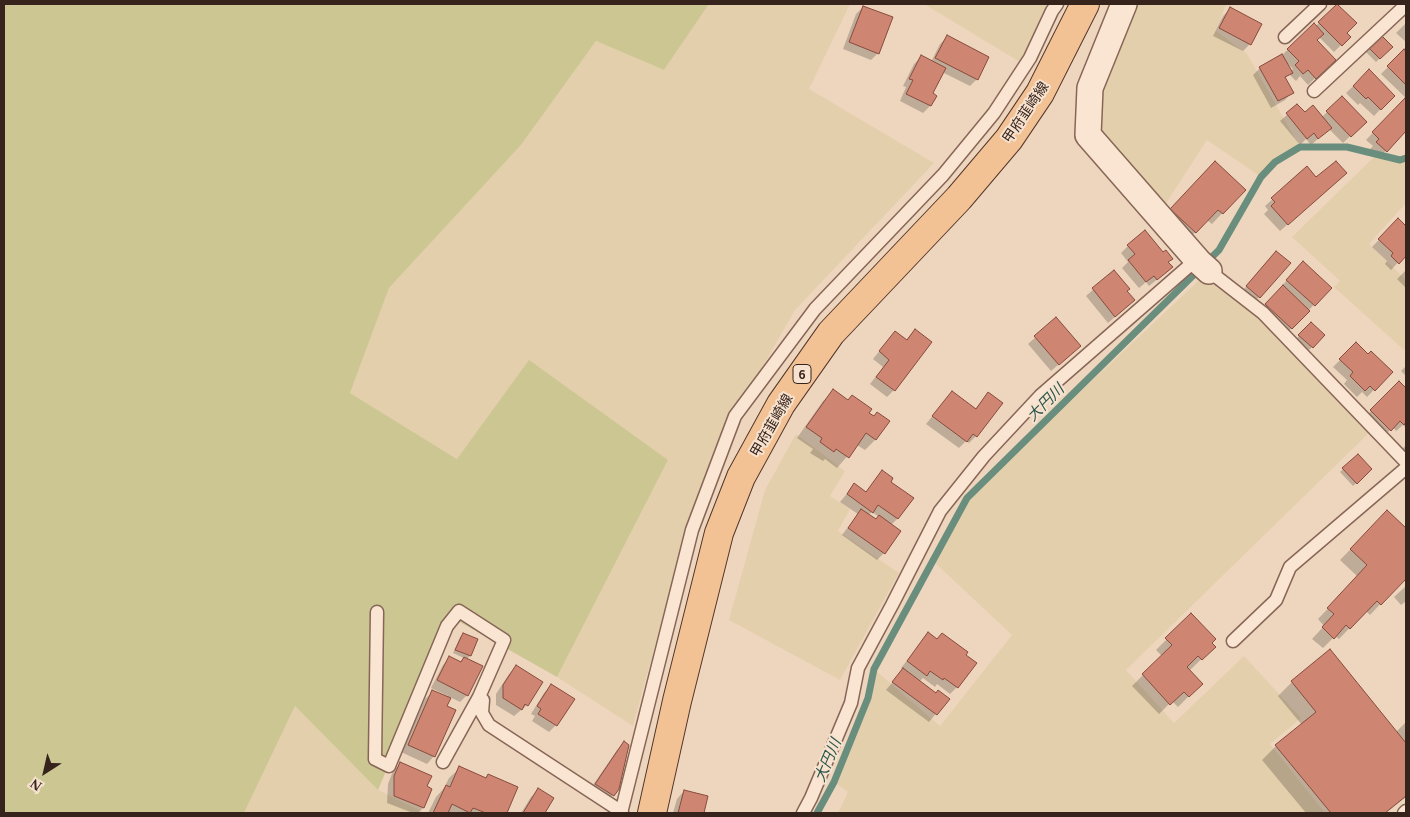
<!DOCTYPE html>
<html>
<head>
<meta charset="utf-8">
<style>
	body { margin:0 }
	#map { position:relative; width:1410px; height:817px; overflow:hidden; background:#eed6be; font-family:Georgia,serif }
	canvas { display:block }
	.frame { position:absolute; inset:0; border:5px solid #36231c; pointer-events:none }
	.north { position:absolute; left:20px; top:747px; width:50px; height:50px; -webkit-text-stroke:4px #f6e2ce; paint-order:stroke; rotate:215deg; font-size:14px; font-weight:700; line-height:20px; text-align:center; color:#36231c }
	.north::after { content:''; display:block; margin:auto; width:18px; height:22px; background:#36231c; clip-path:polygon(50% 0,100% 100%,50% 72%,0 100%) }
</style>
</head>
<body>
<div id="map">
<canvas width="1410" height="817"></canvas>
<div class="frame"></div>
<div class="north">N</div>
</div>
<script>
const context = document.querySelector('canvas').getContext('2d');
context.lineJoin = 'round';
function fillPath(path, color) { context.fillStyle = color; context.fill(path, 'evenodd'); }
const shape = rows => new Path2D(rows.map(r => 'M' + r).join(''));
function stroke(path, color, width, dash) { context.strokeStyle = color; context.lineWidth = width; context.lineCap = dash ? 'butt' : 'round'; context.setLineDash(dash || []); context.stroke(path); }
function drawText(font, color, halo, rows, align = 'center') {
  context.font = font + ' Georgia,"Noto Sans JP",serif'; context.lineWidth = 4; context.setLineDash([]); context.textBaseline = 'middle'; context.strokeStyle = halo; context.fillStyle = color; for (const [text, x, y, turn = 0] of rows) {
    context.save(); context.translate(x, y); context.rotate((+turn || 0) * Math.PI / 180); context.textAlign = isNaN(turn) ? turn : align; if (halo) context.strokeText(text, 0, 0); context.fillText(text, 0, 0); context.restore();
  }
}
const farmland = shape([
	[709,4,850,4,809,89,934,163,795,310,713,453,674,575,633,726,557,677,668,460,457,459,350,393,389,288,521,145,596,41,664,70],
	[924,4,1047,4,1020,62],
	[1124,4,1226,4,1216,31,1247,54,1300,147,1275,162,1261,177,1207,140,1159,214,1088,135],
	[1376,155,1400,160,1406,158,1406,203,1369,244,1406,280,1406,347,1404,350,1334,287,1340,281,1292,237],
	[1209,271,1263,313,1373,429,1126,670,1174,723,1244,656,1301,718,1270,744,1325,813,838,813,848,792,834,782,868,698,874,669,940,726,1012,635,933,561,967,498],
	[796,434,845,471,830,496,850,509,838,531,899,573,840,680,729,620,765,490],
	[295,706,378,790,425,813,244,813]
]);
const green = shape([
	[4,4,709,4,664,70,596,41,521,145,389,288,350,393,457,459,529,360,668,460,557,677,451,617,378,790,295,706,244,813,4,813]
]);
const shadow = shape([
	[1337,5,1345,33,1349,37,1334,52,1319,37,1316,40,1334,60,1308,85,1300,76,1296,81,1289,74,1285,79,1292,92,1285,100,1271,108,1253,75,1260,68,1282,55,1314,25,1316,26],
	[1286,62,1293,69,1291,71],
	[863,7,878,53,871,60,843,49,856,14],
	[1230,9,1250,44,1243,51,1213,36,1223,16],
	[1406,23,1406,42,1396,33],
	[947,37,977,79,970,86,942,72,931,94,935,96,930,106,923,113,900,101,906,87,903,86,914,64,921,57,931,62,940,44],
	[1381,37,1391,47,1376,62,1366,52],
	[1404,51,1406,53,1406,129,1379,158,1370,149,1373,146,1366,140,1406,98,1381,74],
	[1369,71,1393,96,1374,116,1360,103,1358,105,1346,93],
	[1342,97,1365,122,1343,143,1329,129,1311,145,1306,139,1300,145,1280,121,1297,106,1304,114,1322,117],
	[1307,168,1316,179,1338,180,1280,231,1264,214,1268,210,1265,206],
	[1205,173,1244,190,1212,224,1207,220,1185,243,1160,221],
	[1398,220,1406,228,1406,254,1391,270,1385,264,1387,261,1372,247],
	[1128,246,1167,262,1164,274,1149,286,1146,282,1139,288,1122,268,1128,262,1121,253],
	[1269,259,1259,297,1252,304,1240,294],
	[1296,270,1330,288,1284,336,1259,312,1281,289,1280,288],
	[1406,270,1406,288,1397,279],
	[1114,271,1126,291,1126,307,1108,323,1086,296],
	[1056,319,1072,353,1051,371,1028,344],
	[1311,324,1323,336,1309,350,1296,339],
	[915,330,894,390,887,397,870,384,883,367,873,359,895,332,906,340],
	[1356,344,1368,355,1391,372,1367,397,1362,392,1357,397,1344,384,1347,380,1333,367],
	[1406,366,1406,376,1401,371],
	[1399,383,1406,390,1406,428,1403,425,1396,431,1393,427,1383,437,1364,418],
	[834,391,867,413,888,422,875,440,865,450,857,445,837,468,825,459,823,461,810,453,813,449,797,438,823,401],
	[952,392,975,409,988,394,976,436,969,443,966,441,959,448,926,424],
	[1406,445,1406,460,1399,453],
	[1357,456,1371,469,1353,486,1340,472],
	[882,472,889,482,897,519,891,525,884,553,877,560,842,535,858,514,840,502,854,485,865,493],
	[872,512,879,517,875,520,868,515],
	[1387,512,1406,530,1406,577,1370,615,1366,611,1339,639,1335,636,1323,648,1312,639,1324,626,1318,619,1358,577,1340,560],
	[1406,586,1406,604,1405,602,1401,605,1394,597],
	[1191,615,1214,647,1189,671,1201,684,1178,707,1172,701,1159,714,1132,686,1162,656,1156,650],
	[463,634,477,640,470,656,466,660,467,695,460,702,450,697,445,706,434,756,427,764,401,752,425,699,433,692,447,698,448,696,431,688,443,665,450,657,459,663,464,658,453,653,460,637],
	[928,634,957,687,950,694,937,684,935,687,923,678,919,682,935,694,948,699,929,722,886,690,903,670,901,668],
	[1330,651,1396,732,1406,722,1406,797,1386,813,1306,813,1262,760,1276,746,1302,725,1278,696,1292,682],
	[516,667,527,705,514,716,496,705,496,694,509,674],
	[551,686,556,725,549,732,532,721,535,716,531,714,544,693],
	[624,743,618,788,606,803,589,791,617,750],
	[400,764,426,787,423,808,418,813,413,813,387,803,388,784,393,771],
	[460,768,485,779,488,775,517,788,506,813,428,813,436,797,444,788,449,778],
	[538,790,552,798,544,813,521,813,531,797],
	[684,791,707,797,703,813,673,813,677,799]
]);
const stream = shape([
	[817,813,834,782,868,698,874,669,967,498,1219,250,1261,177,1275,162,1300,147,1347,147,1400,160,1406,158]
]);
const building = shape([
	[1337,4,1357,23,1347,33,1351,37,1342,46,1318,22,1337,4],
	[863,6,893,17,879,54,849,42,863,6],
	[1230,7,1262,24,1251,45,1219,28,1230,7],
	[1314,23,1324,34,1317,40,1336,60,1316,79,1308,70,1303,74,1295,65,1299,61,1287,49,1314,23],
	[947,35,989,57,978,80,935,58,947,35],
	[1381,35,1393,47,1380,59,1369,48,1381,35],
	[1404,49,1406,52,1406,85,1387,66,1404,49],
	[1282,54,1293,73,1285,77,1294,93,1278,101,1259,67,1282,54],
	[921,55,946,68,933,93,937,96,931,106,906,94,913,80,909,79,921,55],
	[1369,69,1395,96,1381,110,1368,97,1366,99,1353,86,1369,69],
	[1342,96,1367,122,1351,137,1326,111,1342,96],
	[1405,98,1406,99,1406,131,1387,152,1376,142,1379,139,1372,132,1405,98],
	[1297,104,1305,112,1313,105,1332,128,1318,139,1314,133,1307,139,1286,113,1297,104],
	[1215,161,1246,190,1223,214,1218,210,1196,233,1170,209,1215,161],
	[1336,161,1347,173,1288,225,1271,206,1275,202,1271,198,1307,166,1316,177,1336,161],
	[1398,218,1406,226,1406,256,1399,264,1391,256,1393,253,1378,239,1398,218],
	[1145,230,1163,252,1166,250,1173,259,1168,262,1173,267,1157,280,1154,276,1146,282,1128,260,1135,254,1127,245,1145,230],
	[1276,251,1291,263,1260,298,1246,286,1276,251],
	[1303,261,1332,288,1315,306,1286,280,1303,261],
	[1114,270,1130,289,1127,291,1135,300,1115,317,1092,288,1114,270],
	[1283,285,1310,311,1292,329,1265,304,1283,285],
	[1056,317,1081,346,1059,365,1034,336,1056,317],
	[1311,322,1325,335,1313,348,1298,335,1311,322],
	[915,329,932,342,895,391,876,377,889,360,879,351,895,331,907,340,915,329],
	[1356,342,1368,354,1371,351,1393,372,1375,391,1370,386,1365,391,1350,376,1353,372,1339,359,1356,342],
	[1399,381,1406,388,1406,422,1404,425,1400,421,1391,431,1370,410,1399,381],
	[833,389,848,400,852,395,872,409,869,413,874,416,877,412,890,421,876,440,866,433,849,458,836,449,834,452,820,442,822,438,806,427,833,389],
	[952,391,976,409,988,392,1003,403,977,437,973,434,967,442,932,416,952,391],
	[1358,454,1372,469,1357,484,1342,468,1358,454],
	[882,470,893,478,891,482,914,498,898,519,878,505,873,513,847,494,854,483,866,492,882,470],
	[861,509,876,519,879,515,901,531,885,554,848,528,861,509],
	[1387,510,1406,528,1406,579,1381,605,1377,601,1350,629,1346,625,1334,639,1322,627,1334,614,1327,608,1367,565,1350,549,1387,510],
	[1191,613,1216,639,1212,643,1216,647,1202,660,1198,656,1187,667,1203,684,1189,697,1184,692,1170,705,1142,674,1172,645,1165,638,1191,613],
	[928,632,937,639,942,633,968,652,966,655,977,663,958,688,944,678,943,680,930,671,927,676,907,661,928,632],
	[463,633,478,639,471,656,455,650,463,633],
	[1330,649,1406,743,1406,796,1385,813,1331,813,1275,745,1316,712,1291,681,1330,649],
	[449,656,461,662,464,657,483,666,468,696,437,680,449,656],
	[516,665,543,682,528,706,525,704,522,710,503,698,503,685,516,665],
	[903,668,936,693,938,690,950,699,937,715,892,682,903,668],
	[551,684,575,699,557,726,538,714,541,709,537,706,551,684],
	[432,690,451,698,447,706,456,710,435,757,408,745,432,690],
	[624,741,629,745,619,789,614,796,595,784,624,741],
	[400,762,432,776,427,786,432,789,424,808,394,796,394,776,400,762],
	[459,766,486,778,488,774,518,787,507,813,486,813,473,808,470,813,452,804,448,813,433,813,446,785,450,787,459,766],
	[538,788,554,798,545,813,523,813,538,788],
	[684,790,708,796,704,813,678,813,684,790]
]);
const lane = shape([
	[1285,37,1320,4],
	[1314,91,1406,5],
	[1209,271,1263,313,1406,462],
	[377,612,375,759,389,766,447,626,459,611,504,640,479,697,443,762],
	[1233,641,1276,600,1290,567,1406,468],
	[479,697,483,700,482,713,489,725,622,812],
	[621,813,692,530,735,416,815,309,943,175,994,113,1030,58,1052,11,1057,4],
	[803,813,811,798,851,703,858,668,892,605,940,511,984,456,1040,396,1197,259],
	[1404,813,1406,811]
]);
const street = shape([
	[1124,4,1090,88,1088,135,1199,262,1209,271]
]);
const primary = shape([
	[652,813,677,701,719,533,741,477,781,404,831,333,959,198,1009,139,1040,93,1085,4]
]);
const shields = [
	[802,374,18]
];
const shieldNames = [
	["6",802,374]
];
const streetNames = [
	["甲府韮崎線",1025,112,-56],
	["甲府韮崎線",771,425,-60]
];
const waterNames = [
	["大円川",1045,402,-45],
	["大円川",827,760,-67]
];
fillPath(farmland, '#e4cfac');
fillPath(green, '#ccc792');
fillPath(shadow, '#0003');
stroke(stream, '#698e7d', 7);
fillPath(building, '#ce8673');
stroke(building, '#874a3c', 1);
stroke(lane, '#876657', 15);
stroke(street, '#876657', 28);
stroke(primary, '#54362b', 30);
stroke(lane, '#f9e5d1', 12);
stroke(street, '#f9e5d1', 25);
stroke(primary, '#f3c294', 28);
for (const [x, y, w] of shields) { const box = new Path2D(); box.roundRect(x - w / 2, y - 9.5, w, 19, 4); context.fillStyle = '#f6e2ce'; context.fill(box); stroke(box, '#36231c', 1); }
drawText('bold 12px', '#36231c', null, shieldNames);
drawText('14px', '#36231c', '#f6e2ce', streetNames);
drawText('italic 15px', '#2a564a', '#f6e2ce', waterNames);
</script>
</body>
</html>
